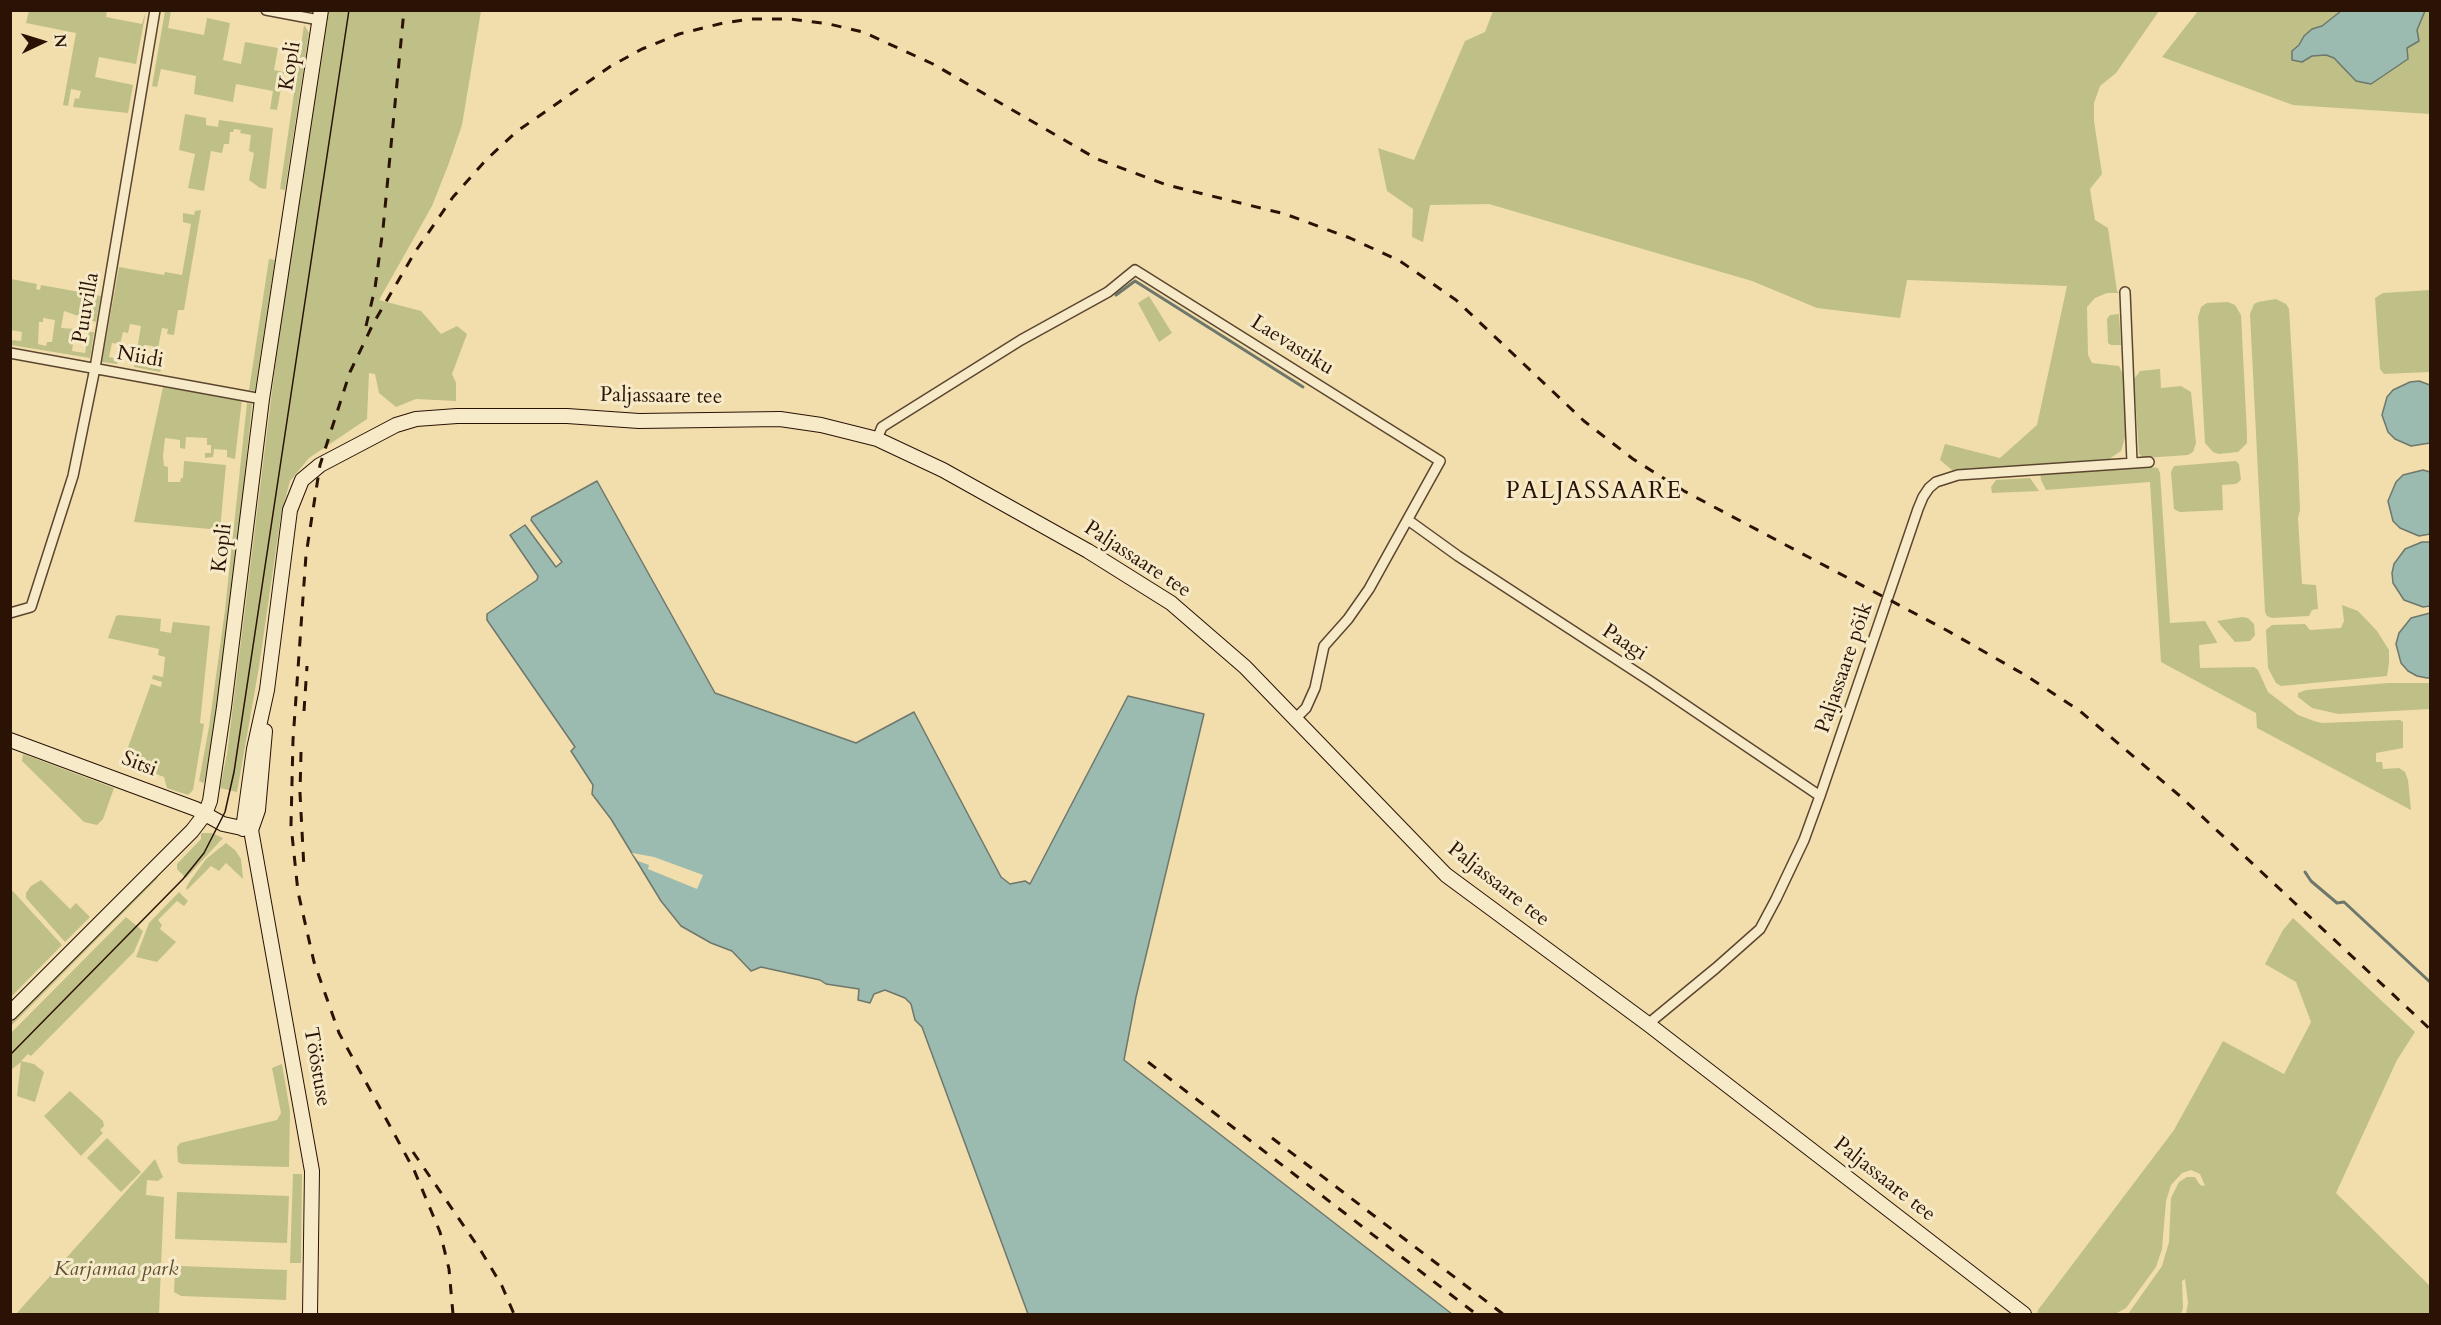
<!DOCTYPE html>
<html>
<head>
<meta charset="utf-8">
<style>
	body { margin:0 }
	#map { position:relative; width:2441px; height:1325px; overflow:hidden; background:#f1deac; font-family:Cardo,serif }
	canvas { display:block }
	.frame { position:absolute; inset:0; border:12px solid #2a1205; pointer-events:none }
	.north { position:absolute; left:12px; top:12px; width:60px; height:60px; -webkit-text-stroke:4px #f6eac9; paint-order:stroke; rotate:86deg; font-size:16px; font-weight:700; line-height:24px; text-align:center; color:#2a1205 }
	.north::after { content:''; display:block; margin:auto; width:21px; height:27px; background:#2a1205; clip-path:polygon(50% 0,100% 100%,50% 72%,0 100%) }
</style>
</head>
<body>
<div id="map">
<canvas width="2441" height="1325"></canvas>
<div class="frame"></div>
<div class="north">N</div>
</div>
<script>
const context = document.querySelector('canvas').getContext('2d');
context.lineJoin = 'round';
function fillPath(path, color) { context.fillStyle = color; context.fill(path, 'evenodd'); }
const shape = rows => new Path2D(rows.map(r => 'M' + r).join(''));
function stroke(path, color, width, dash) { context.strokeStyle = color; context.lineWidth = width; context.lineCap = dash ? 'butt' : 'round'; context.setLineDash(dash || []); context.stroke(path); }
function drawText(font, color, halo, rows, align = 'center') {
  context.font = font + ' Cardo,serif'; context.lineWidth = 6; context.setLineDash([]); context.textBaseline = 'middle'; context.strokeStyle = halo; context.fillStyle = color; for (const [text, x, y, turn = 0] of rows) {
    context.save(); context.translate(x, y); context.rotate((+turn || 0) * Math.PI / 180); context.textAlign = isNaN(turn) ? turn : align; if (halo) context.strokeText(text, 0, 0); context.fillText(text, 0, 0); context.restore();
  }
}
const green = shape([
	[74,10,107,11,106,17,142,24,146,11,136,64,99,57,95,77,133,85,128,113,73,107,75,98,79,99,81,91,71,89,68,106,63,105,76,33,26,23,29,11],
	[165,11,171,11,168,28,204,35,207,18,230,23,223,60,241,64,245,42,278,48,274,70,284,72,277,110,270,109,273,91,236,84,233,102,194,94,196,76,161,69,157,87,152,86],
	[328,11,481,11,462,125,449,163,432,206,379,300,421,311,441,334,457,326,467,334,452,374,456,383,456,401,416,399,396,407,379,393,375,374,369,373,367,419,309,458,290,481,281,515,259,667,237,792,220,788,227,754,279,335],
	[1493,11,2159,11,2116,73,2100,86,2094,103,2094,121,2102,174,2090,189,2095,220,2108,228,2117,291,2119,293,2107,293,2095,298,2087,307,2088,355,2092,363,2119,366,2123,374,2127,431,2121,451,2109,459,1952,470,1940,460,1945,444,2000,458,2037,425,2067,286,1907,280,1900,318,1817,308,1752,281,1489,204,1430,205,1423,242,1412,237,1413,209,1387,191,1378,148,1414,160,1465,41,1485,32],
	[2198,11,2430,11,2430,114,2293,105,2162,57],
	[304,25,309,33,285,190,280,189],
	[185,114,206,118,206,125,218,127,219,120,273,128,266,189,260,188,249,180,254,153,249,151,251,135,240,133,241,130,234,129,233,132,230,132,229,144,224,144,222,153,211,151,204,191,188,188,195,154,179,150],
	[201,210,184,310,178,310,174,335,167,334,168,329,162,328,157,353,152,353,153,346,144,345,141,364,162,367,160,372,134,367,141,326,130,324,128,333,123,332,120,344,112,343,109,357,119,359,117,364,102,362,119,267,164,275,165,272,182,275,191,224,183,222,183,213,194,215,195,211],
	[269,259,275,260,255,391,249,390],
	[11,279,37,284,36,289,40,290,41,285,101,296,96,322,64,311,61,328,75,329,72,351,85,353,89,332,94,332,90,358,11,345,11,340,21,341,22,332,11,330],
	[43,318,55,320,52,342,47,342,46,346,38,344,39,322,43,322],
	[2430,290,2430,372,2384,374,2380,369,2375,298,2383,293],
	[1149,296,1172,333,1159,342,1138,303],
	[2276,299,2286,304,2289,309,2298,460,2300,510,2298,518,2302,584,2316,585,2318,609,2312,610,2309,616,2272,618,2267,616,2265,612,2250,314,2254,304,2258,302],
	[2228,302,2235,305,2241,315,2247,434,2247,443,2238,452,2219,454,2213,452,2205,443,2198,317,2201,307,2207,303],
	[2119,314,2121,345,2111,345,2108,343,2107,319,2110,315],
	[2160,369,2161,388,2181,386,2191,392,2196,443,2193,452,2188,455,2144,458,2139,454,2134,379,2140,371],
	[163,387,242,399,235,459,227,457,227,450,214,449,213,457,205,458,205,453,211,453,211,445,207,445,207,438,186,437,185,449,180,448,180,440,165,438,163,456,164,466,168,467,168,482,180,482,181,478,183,478,184,461,226,465,220,530,134,522],
	[247,403,252,404,231,610,215,728,204,783,199,781,209,727,225,610],
	[2236,461,2239,464,2241,480,2236,484,2222,485,2223,510,2180,512,2174,509,2171,472,2174,466],
	[2150,467,2158,468,2160,473,2170,623,2205,621,2216,640,2217,643,2199,645,2200,668,2254,667,2258,670,2268,692,2298,715,2314,721,2322,723,2400,720,2403,722,2403,748,2376,753,2376,762,2382,762,2383,769,2399,768,2405,772,2408,780,2411,810,2257,728,2256,713,2161,662,2150,482,2046,490,2041,480,2040,473],
	[2030,478,2039,491,1992,493,1991,487,1996,480],
	[2342,605,2358,611,2377,631,2389,650,2389,663,2387,676,2281,686,2276,683,2268,668,2266,630,2272,625,2305,624,2310,630,2341,628,2344,621],
	[119,615,161,619,160,631,171,633,173,622,210,626,200,723,204,724,193,790,188,795,167,788,164,777,130,764,134,753,127,750,151,684,161,687,162,682,152,679,153,675,163,677,165,657,158,655,159,649,108,638,116,616],
	[2242,617,2248,618,2254,624,2255,635,2250,641,2235,642,2217,621],
	[2388,683,2430,683,2430,709,2338,714,2312,708,2298,697,2298,693,2306,690],
	[23,754,114,788,103,819,97,825,84,822,22,761],
	[201,833,212,833,223,838,186,878,177,869,177,864,201,839],
	[226,843,235,850,241,859,243,879,226,863,219,871,211,866,187,890,186,888,190,881,206,859],
	[156,876,158,878,11,1026,11,1022],
	[41,880,70,909,76,903,90,917,65,942,26,898,26,893,31,886],
	[10,888,62,945,11,997,10,997],
	[179,892,188,901,184,906,177,901,158,920,162,925,160,929,176,942,157,962,136,957,149,923],
	[126,917,143,931,134,952,31,1056,28,1054,21,1061,34,1064,44,1072,35,1102,17,1096,21,1062,11,1070,11,1033],
	[2293,918,2415,1032,2397,1060,2336,1193,2430,1286,2430,1314,2186,1314,2188,1303,2185,1279,2182,1281,2183,1308,2181,1314,2128,1314,2162,1266,2169,1242,2171,1198,2179,1182,2187,1177,2195,1177,2200,1185,2205,1186,2200,1174,2191,1170,2182,1173,2171,1185,2166,1201,2162,1249,2156,1267,2126,1308,2117,1313,2037,1314,2038,1310,2174,1130,2223,1041,2284,1074,2311,1022,2296,982,2265,964,2283,930],
	[282,1064,290,1111,289,1167,182,1164,178,1162,177,1147,180,1143,277,1120,281,1113,272,1068],
	[70,1091,103,1121,104,1126,100,1130,103,1133,81,1156,44,1116],
	[107,1138,141,1172,121,1192,87,1158],
	[155,1159,163,1177,158,1181,147,1180,146,1195,164,1197,159,1314,16,1314],
	[293,1174,302,1174,301,1263,290,1263],
	[177,1192,289,1196,287,1243,175,1239],
	[180,1266,287,1270,286,1300,181,1296,174,1292,175,1270]
]);
const water = shape([
	[2341,11,2341,10,2425,11,2417,30,2419,41,2407,48,2408,59,2371,84,2356,81,2334,58,2326,55,2312,56,2302,62,2292,60,2292,51,2299,45,2304,36,2312,29,2322,26,2341,11],
	[2419,381,2430,385,2430,443,2411,446,2395,439,2388,432,2382,415,2387,397,2393,390,2410,382,2419,381],
	[2423,470,2430,472,2430,534,2419,536,2400,528,2393,521,2388,501,2396,482,2403,475,2423,470],
	[597,481,715,693,856,743,914,712,1001,877,1010,884,1025,881,1030,884,1128,696,1204,714,1136,997,1124,1060,1452,1314,1028,1314,922,1027,915,1020,911,1004,905,998,885,990,874,994,870,1003,858,1000,859,989,826,984,820,980,761,967,751,971,732,951,711,943,681,926,661,901,611,819,592,794,593,785,571,751,575,747,487,620,487,614,537,580,538,576,510,535,525,525,556,567,562,562,531,520,532,517,597,481],
	[2422,542,2430,542,2430,606,2423,607,2404,600,2393,583,2392,573,2394,564,2405,549,2422,542],
	[2430,613,2430,678,2427,678,2417,676,2408,671,2401,663,2396,644,2399,633,2411,618,2430,613]
]);
const pier = shape([
	[632,853,654,857,703,875,697,889,648,869,649,865,638,861]
]);
const stream = shape([
	[1116,295,1135,281,1303,387],
	[2305,872,2311,881,2337,903,2344,902,2430,982]
]);
const street = shape([
	[266,10,319,20],
	[2125,292,2132,462],
	[10,353,262,399],
	[877,439,882,427,1021,340,1108,292,1135,270,1440,461,1369,589,1348,619,1324,646,1315,688,1306,708,1296,718],
	[1408,520,1458,556,1650,681,1820,796],
	[10,613,31,607,73,476,95,368,155,10],
	[1648,1024,1716,968,1760,929,1776,899,1804,840,1820,796,1918,509,1923,497,1929,488,1936,482,1958,475,2149,462]
]);
const secondary = shape([
	[10,740,196,809,223,824,251,830],
	[243,829,254,749,267,690,290,510,302,480,320,465,396,425,416,419,457,416,567,416,639,421,780,419,821,425,877,439,943,470,1088,551,1171,603,1245,667,1446,875,1648,1024,2024,1314],
	[251,830,312,1171,310,1314],
	[251,830,258,810,265,731],
	[10,1013,192,831,205,814,210,801,224,707,262,399,321,10]
]);
const tram = shape([
	[10,1055,183,879,204,853,225,812,234,772,349,10]
]);
const rail = shape([
	[366,326,375,288,383,229,404,10],
	[304,711,307,666],
	[301,752,300,793,304,869],
	[1148,1062,1476,1314],
	[1272,1138,1503,1314],
	[413,1152,481,1251,502,1286,514,1314],
	[453,1314,449,1269,440,1232,414,1170,339,1033,314,962,298,892,291,825,293,740,306,555,320,465,350,372,373,324,415,252,453,197,486,160,516,132,611,66,642,49,679,34,723,23,751,19,790,19,829,24,863,32,933,64,1097,159,1167,185,1285,214,1350,238,1400,261,1456,300,1584,421,1633,459,1684,491,1948,631,2025,675,2080,711,2180,796,2430,1029]
]);
const streetNames = [
	["Kopli",291,66,-81],
	["Puuvilla",87,308,-80],
	["Laevastiku",1292,346,32],
	["Niidi",140,358,10],
	["Paljassaare tee",661,397,1],
	["Kopli",223,548,-83],
	["Paljassaare tee",1137,560,33],
	["Paagi",1624,643,33],
	["Paljassaare põik",1845,668,-71],
	["Sitsi",139,765,21],
	["Paljassaare tee",1498,885,38],
	["Tööstuse",316,1067,80],
	["Paljassaare tee",1884,1180,38]
];
const parkNames = [
	["Karjamaa park",116,1270]
];
const quarterNames = [
	["PALJASSAARE",1594,492]
];
fillPath(green, '#bec087');
fillPath(water, '#9cbbb0');
stroke(water, '#6e776c', 1.5);
fillPath(pier, '#f1deac');
stroke(stream, '#6e776c', 3);
stroke(street, '#5c452f', 12);
stroke(secondary, '#2a1205', 16);
stroke(street, '#f6eac9', 9);
stroke(secondary, '#f6eac9', 14);
stroke(tram, '#2a1205', 1.5);
stroke(rail, '#2a1205', 3, [10, 10]);
drawText('21px', '#2a1205', '#f6eac9', streetNames);
drawText('italic 21px', '#5e4f32', '#f6eac9', parkNames);
context.letterSpacing = '1.5px';
drawText('24px', '#2a1205', '#f6eac9', quarterNames);
context.letterSpacing = '0px';
</script>
</body>
</html>
